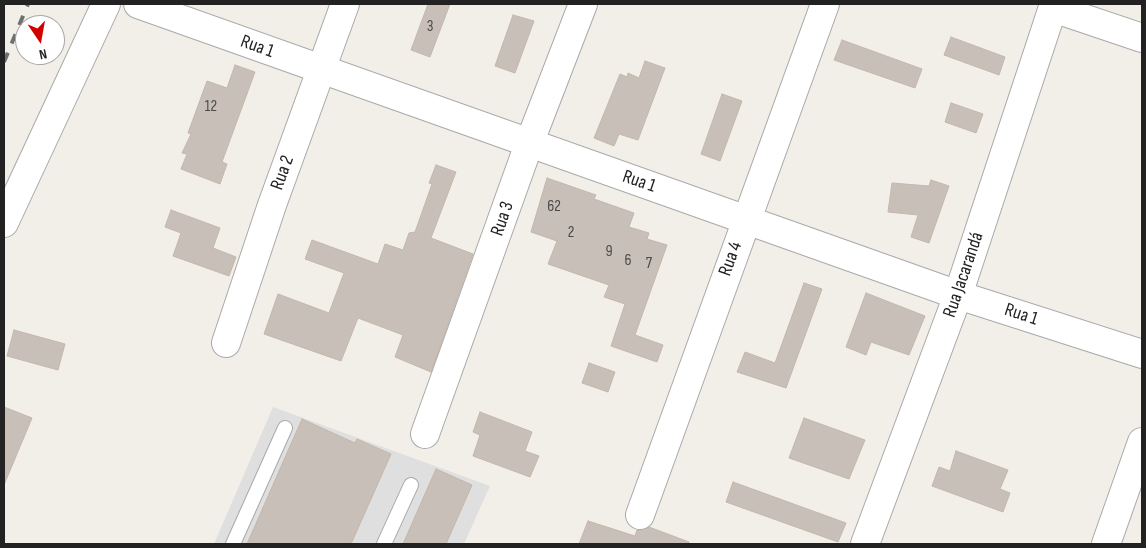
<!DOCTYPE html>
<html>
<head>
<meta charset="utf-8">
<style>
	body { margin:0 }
	#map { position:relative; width:1146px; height:548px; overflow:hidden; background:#f2efe9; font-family:"Sofia Sans Condensed",sans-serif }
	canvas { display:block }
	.frame { position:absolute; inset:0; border:5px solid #222; pointer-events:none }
	.north { position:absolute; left:15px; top:15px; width:50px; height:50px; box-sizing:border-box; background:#fff; border:1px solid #a7a7a7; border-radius:50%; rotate:168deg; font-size:14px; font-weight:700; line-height:20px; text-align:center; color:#222 }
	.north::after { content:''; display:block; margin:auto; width:18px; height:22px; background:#d40000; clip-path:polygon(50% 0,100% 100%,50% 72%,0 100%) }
</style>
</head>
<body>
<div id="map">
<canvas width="1146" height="548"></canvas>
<div class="frame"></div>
<div class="north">N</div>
</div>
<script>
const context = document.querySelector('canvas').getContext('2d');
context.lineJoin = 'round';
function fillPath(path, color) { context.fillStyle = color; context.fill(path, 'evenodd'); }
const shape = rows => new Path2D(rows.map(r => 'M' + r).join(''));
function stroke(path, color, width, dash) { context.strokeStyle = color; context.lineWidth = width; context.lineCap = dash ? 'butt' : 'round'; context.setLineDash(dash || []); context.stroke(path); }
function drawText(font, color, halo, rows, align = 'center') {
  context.font = font + ' "Sofia Sans Condensed",sans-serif'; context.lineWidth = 4.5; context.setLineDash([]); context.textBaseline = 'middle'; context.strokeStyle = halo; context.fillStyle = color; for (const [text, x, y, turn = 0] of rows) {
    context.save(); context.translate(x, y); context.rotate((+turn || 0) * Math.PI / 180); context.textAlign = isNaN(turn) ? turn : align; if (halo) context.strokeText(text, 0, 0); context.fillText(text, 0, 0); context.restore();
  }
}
const residential = shape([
	[273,407,490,486,464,544,214,544]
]);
const building = shape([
	[428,4,450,4,430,57,411,50,428,4],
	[513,15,534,21,515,73,495,66,513,15],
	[951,37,1005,57,999,75,944,55,951,37],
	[842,40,922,69,915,88,834,60,842,40],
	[645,61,665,68,638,140,619,134,614,146,594,138,620,74,627,77,628,73,639,78,645,61],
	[235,65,255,72,222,162,227,164,220,184,181,169,187,154,182,153,191,134,188,133,207,81,227,88,235,65],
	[722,94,742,101,720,161,701,154,722,94],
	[951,103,983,114,976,133,945,122,951,103],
	[436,165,456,172,431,238,473,254,431,372,395,357,403,335,358,318,341,361,264,334,278,294,329,313,344,273,305,259,312,240,378,264,385,244,403,250,409,233,415,232,432,184,429,183,436,165],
	[547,178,596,195,594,199,634,213,629,227,649,233,647,239,667,245,635,335,663,345,657,362,611,346,625,304,604,297,609,285,548,264,557,241,531,232,547,178],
	[931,180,949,186,929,243,911,237,918,215,888,212,892,183,929,186,931,180],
	[171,210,220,228,213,248,236,257,229,276,173,256,181,233,165,227,171,210],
	[804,283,822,289,786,388,737,372,745,352,775,363,804,283],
	[866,293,925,316,909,355,871,342,866,355,846,347,866,293],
	[14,330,65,344,58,370,7,356,14,330],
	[589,363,615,372,608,392,582,383,589,363],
	[4,407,32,418,4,485,4,407],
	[480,412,532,432,525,451,539,456,530,477,473,456,480,435,473,432,480,412],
	[804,418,865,440,849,479,789,458,804,418],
	[302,419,355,443,357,439,391,454,351,544,247,544,302,419],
	[956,451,1008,470,1000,489,1010,493,1003,512,932,486,939,467,950,471,956,451],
	[436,469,472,485,446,544,403,544,436,469],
	[733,482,846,523,838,542,726,502,733,482],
	[588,521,635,536,637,530,649,527,689,542,689,544,579,544,588,521]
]);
const lane = shape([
	[233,544,285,428],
	[384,544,411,485]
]);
const street = shape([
	[138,4,958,295,1142,354],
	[1053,8,1142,38],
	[4,223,106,4],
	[226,343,272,205,345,4],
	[425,434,529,144,583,4],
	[640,515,825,4],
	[865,544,958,295,1054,4],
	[1106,544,1142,442]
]);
const rail = shape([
	[4,62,28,4]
]);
const numberNames = [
	["3",430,27],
	["12",211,107],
	["62",554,207],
	["2",571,233],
	["9",609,252],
	["6",628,261],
	["7",649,264]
];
const streetNames = [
	["Rua 1",257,47,20],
	["Rua 2",283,173,-70],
	["Rua 1",639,182,19],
	["Rua 3",503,219,-71],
	["Rua 4",731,259,-70],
	["Rua Jacarandá",964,275,-71],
	["Rua 1",1021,315,18]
];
fillPath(residential, '#e0dfdf');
fillPath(building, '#c7bfb8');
stroke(building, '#c4b6ab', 1);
stroke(lane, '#a9a9a9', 16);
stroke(street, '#a9a9a9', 30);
stroke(lane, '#fff', 14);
stroke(street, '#fff', 28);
stroke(rail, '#707070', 4, [10, 10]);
drawText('16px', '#4b4948', null, numberNames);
drawText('19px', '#222', '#fff', streetNames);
</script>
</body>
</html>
